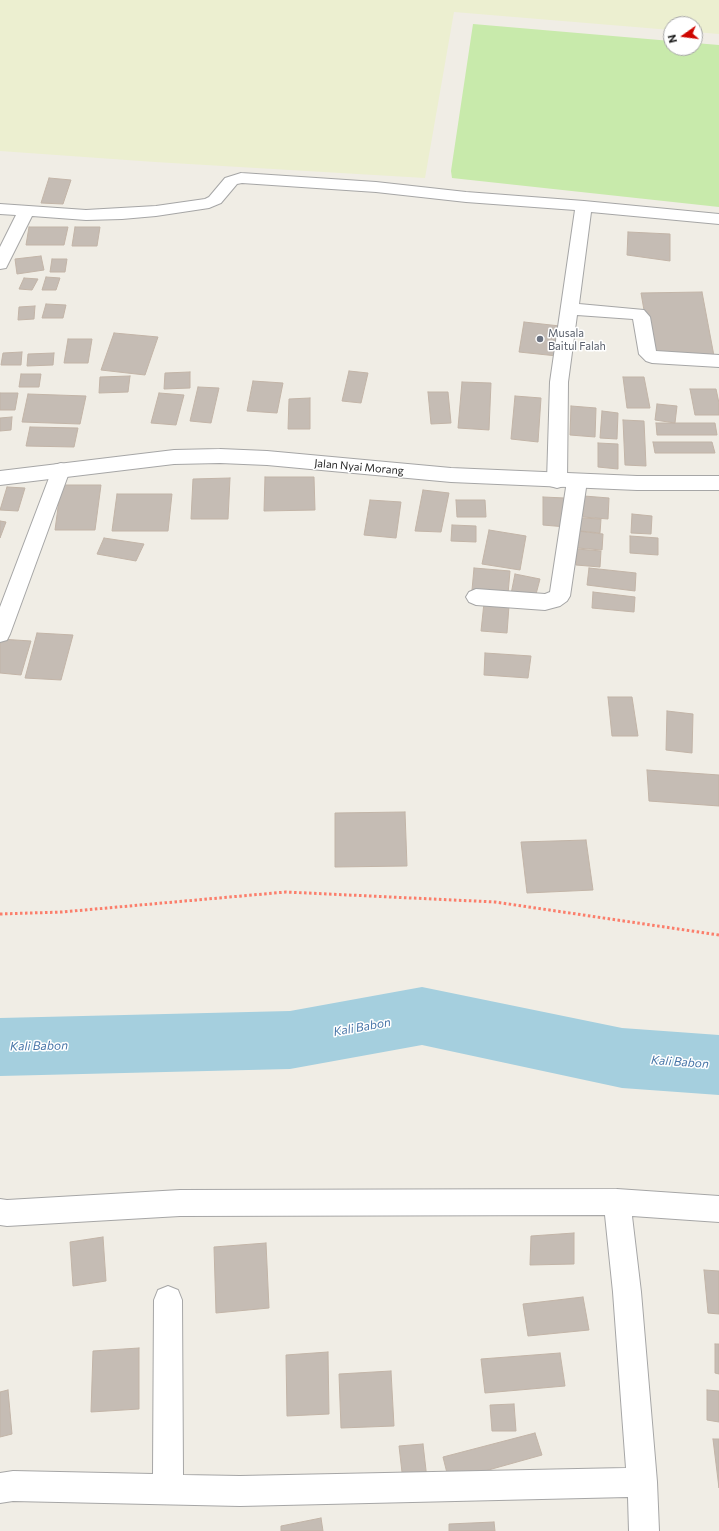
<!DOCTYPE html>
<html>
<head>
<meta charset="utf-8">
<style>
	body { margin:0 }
	#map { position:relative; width:719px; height:1531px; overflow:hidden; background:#f0ede5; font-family:Commissioner,sans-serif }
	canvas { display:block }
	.north { position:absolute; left:663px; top:16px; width:40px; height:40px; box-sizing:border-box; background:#fff; border:1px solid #a5a5a5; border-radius:50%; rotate:256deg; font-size:11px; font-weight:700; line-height:16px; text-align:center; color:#1f1f1f }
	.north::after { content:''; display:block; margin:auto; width:14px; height:18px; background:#ce0600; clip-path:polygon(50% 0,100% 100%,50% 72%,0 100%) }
</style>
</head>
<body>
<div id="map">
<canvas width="719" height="1531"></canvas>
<div class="north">N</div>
</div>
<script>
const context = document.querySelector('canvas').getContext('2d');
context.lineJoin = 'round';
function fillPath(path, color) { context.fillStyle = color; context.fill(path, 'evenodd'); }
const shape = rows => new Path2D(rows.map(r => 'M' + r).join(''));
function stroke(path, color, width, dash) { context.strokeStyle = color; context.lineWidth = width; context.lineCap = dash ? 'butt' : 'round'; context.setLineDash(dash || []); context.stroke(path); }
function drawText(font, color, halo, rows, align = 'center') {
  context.font = font + ' Commissioner,sans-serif'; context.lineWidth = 3; context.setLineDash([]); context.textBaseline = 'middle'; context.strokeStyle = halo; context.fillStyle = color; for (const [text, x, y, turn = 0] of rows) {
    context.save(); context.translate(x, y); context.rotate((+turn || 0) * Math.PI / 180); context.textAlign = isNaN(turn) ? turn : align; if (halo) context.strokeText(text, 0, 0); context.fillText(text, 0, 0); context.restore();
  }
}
const farmland = shape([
	[0,0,719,0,719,34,695,32,695,24,671,24,671,30,454,12,425,178,155,162,0,151]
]);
const grass = shape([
	[473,24,671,41,671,48,695,48,695,43,719,45,719,207,452,178,451,171]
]);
const river = shape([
	[422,987,622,1028,719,1035,719,1095,622,1088,422,1045,290,1069,0,1076,0,1018,290,1011,422,987]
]);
const building = shape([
	[49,178,71,180,63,204,41,203,49,178],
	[29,227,68,227,64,245,26,245,29,227],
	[75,227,100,227,97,246,72,246,75,227],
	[628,232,670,234,670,261,627,255,628,232],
	[41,256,44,270,17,274,15,259,41,256],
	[52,259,67,259,65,272,50,272,52,259],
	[46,277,60,278,56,290,42,290,46,277],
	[24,278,38,279,32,290,19,289,24,278],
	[702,292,714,356,652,356,641,293,702,292],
	[46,304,66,305,63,318,42,318,46,304],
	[35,306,34,319,18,320,19,307,35,306],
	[524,322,560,326,557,356,519,352,524,322],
	[114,333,158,337,145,375,101,370,114,333],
	[68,339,92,339,88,363,64,363,68,339],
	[22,352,21,365,1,365,3,353,22,352],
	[54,353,53,365,27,366,28,354,54,353],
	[349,371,368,373,361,403,342,401,349,371],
	[190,372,190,388,164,389,165,373,190,372],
	[21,374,41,374,39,387,19,387,21,374],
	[130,376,128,392,99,393,100,377,130,376],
	[623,377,644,377,650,408,627,408,623,377],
	[253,381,283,383,277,413,247,411,253,381],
	[462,382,491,383,489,430,458,428,462,382],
	[198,387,219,388,211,423,190,421,198,387],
	[690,389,716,389,719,403,719,415,695,415,690,389],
	[428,392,448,392,451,423,431,424,428,392],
	[0,393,18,393,15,410,0,410,0,393],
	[159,393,184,395,176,425,151,423,159,393],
	[28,394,86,396,80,424,22,422,28,394],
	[515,396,541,398,538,442,511,439,515,396],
	[310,398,310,429,288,429,289,399,310,398],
	[657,404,677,406,675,423,655,420,657,404],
	[571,406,596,408,595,437,570,435,571,406],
	[602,411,618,413,617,439,600,438,602,411],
	[12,417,11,430,0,431,0,418,12,417],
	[623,420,644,421,646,466,625,465,623,420],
	[656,423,715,423,717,435,657,435,656,423],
	[30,427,78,428,74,447,26,446,30,427],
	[653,442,712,442,715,453,655,453,653,442],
	[598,443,618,444,618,469,598,467,598,443],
	[265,477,314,477,315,510,264,511,265,477],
	[230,478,228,519,191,519,193,479,230,478],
	[61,485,101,485,95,530,55,530,61,485],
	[7,487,25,488,18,511,0,510,7,487],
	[423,490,449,493,441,532,415,531,423,490],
	[117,494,172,494,168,531,112,531,117,494],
	[584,496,609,498,608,519,583,517,584,496],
	[543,497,565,498,566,527,543,525,543,497],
	[370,500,401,502,396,538,364,535,370,500],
	[456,500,485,500,486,517,457,517,456,500],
	[632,514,652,516,651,534,631,533,632,514],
	[581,518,601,519,600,533,580,531,581,518],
	[0,521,6,522,0,538,0,521],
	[452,525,476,526,476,542,451,541,452,525],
	[489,530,526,536,520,570,482,564,489,530],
	[578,531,603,534,602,550,577,548,578,531],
	[630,536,658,538,658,555,630,553,630,536],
	[104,538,144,544,136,561,97,554,104,538],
	[577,549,601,551,600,567,576,565,577,549],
	[474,568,510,571,508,594,472,590,474,568],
	[589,568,636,573,635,591,587,585,589,568],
	[515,574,540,579,535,598,511,594,515,574],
	[593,592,635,597,634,612,592,608,593,592],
	[484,603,509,606,507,633,481,631,484,603],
	[37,633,73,635,61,680,25,678,37,633],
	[0,639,31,641,21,675,0,673,0,639],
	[485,653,531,656,528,678,484,675,485,653],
	[608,697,632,697,638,736,612,736,608,697],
	[667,711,693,714,692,753,666,750,667,711],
	[647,770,719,775,719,806,649,801,647,770],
	[405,812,407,866,335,867,335,813,405,812],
	[586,840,593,890,527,893,521,842,586,840],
	[574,1233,574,1264,530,1265,531,1236,574,1233],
	[103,1237,106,1281,73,1286,70,1242,103,1237],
	[266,1243,269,1308,216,1313,214,1247,266,1243],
	[704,1270,719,1271,719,1314,708,1313,704,1270],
	[583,1297,589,1330,528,1336,523,1304,583,1297],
	[715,1344,719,1344,719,1374,715,1373,715,1344],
	[139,1348,139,1409,91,1412,93,1351,139,1348],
	[328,1352,329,1414,287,1416,286,1355,328,1352],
	[560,1353,565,1386,485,1393,481,1359,560,1353],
	[391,1371,394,1426,341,1428,339,1374,391,1371],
	[8,1390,12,1434,0,1437,0,1392,8,1390],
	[707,1390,719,1391,719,1422,707,1420,707,1390],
	[514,1404,516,1431,492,1431,490,1405,514,1404],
	[535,1433,542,1455,449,1481,443,1457,535,1433],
	[713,1439,719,1439,719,1488,713,1439],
	[423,1444,427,1479,403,1481,399,1446,423,1444],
	[321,1518,323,1531,281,1531,281,1526,321,1518],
	[494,1522,495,1531,449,1531,449,1524,494,1522]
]);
const path = shape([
	[0,914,62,912,286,892,495,902,719,935]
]);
const minor = shape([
	[241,173,376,182,466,192,584,201,719,214,719,224,591,212,579,304,644,310,650,317,656,351,719,355,719,367,652,363,646,361,639,354,633,319,577,315,568,382,567,481,564,486,557,488,550,486,547,481,550,382,575,210,466,202,376,192,242,183,237,184,221,203,209,208,156,216,122,219,86,220,32,216,6,268,0,269,0,247,16,215,0,214,0,204,86,210,156,206,205,199,209,197,225,178,241,173],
	[61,463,68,465,70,470,10,634,7,640,0,642,0,607,52,470,54,465,61,463],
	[577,474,584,476,587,481,570,596,567,601,560,606,545,610,476,605,469,602,466,597,469,592,476,589,545,594,550,592,567,481,570,476,577,474],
	[617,1189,719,1196,719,1222,632,1216,641,1292,657,1482,659,1531,629,1531,628,1497,240,1506,13,1501,0,1503,0,1473,13,1471,153,1474,154,1300,158,1290,168,1286,178,1290,182,1300,183,1475,240,1476,626,1468,613,1292,605,1215,180,1216,7,1226,0,1225,0,1199,7,1200,180,1190,617,1189]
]);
const tertiary = shape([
	[220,449,267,451,451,468,637,476,719,476,719,490,637,490,451,482,267,465,220,463,174,464,0,485,0,471,174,450,220,449]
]);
const markers = [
	[540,339,4,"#6b7280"]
];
const worshipNames = [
	["Musala",548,333],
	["Baitul Falah",548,346]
];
const streetNames = [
	["Jalan Nyai Morang",359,467,5]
];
const waterNames = [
	["Kali Babon",362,1027,-10],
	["Kali Babon",39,1046,-1],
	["Kali Babon",680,1062,4]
];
fillPath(farmland, '#ecefd0');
fillPath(grass, '#c8eaab');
fillPath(river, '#a5cfde');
fillPath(building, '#c5bcb4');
stroke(building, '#c2b4a7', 1);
stroke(minor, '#a6a6a6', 2);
stroke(tertiary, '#a6a6a6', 2);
stroke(path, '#fb7e6b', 3, [2.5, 2.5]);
fillPath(minor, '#fff');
fillPath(tertiary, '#fff');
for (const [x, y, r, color] of markers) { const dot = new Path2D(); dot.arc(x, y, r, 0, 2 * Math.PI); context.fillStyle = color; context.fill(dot); stroke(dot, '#fff', 1.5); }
drawText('11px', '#5b616d', '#fff', worshipNames, 'left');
drawText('11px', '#1f1f1f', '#fff', streetNames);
drawText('italic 12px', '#4775a8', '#fff', waterNames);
</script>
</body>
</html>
